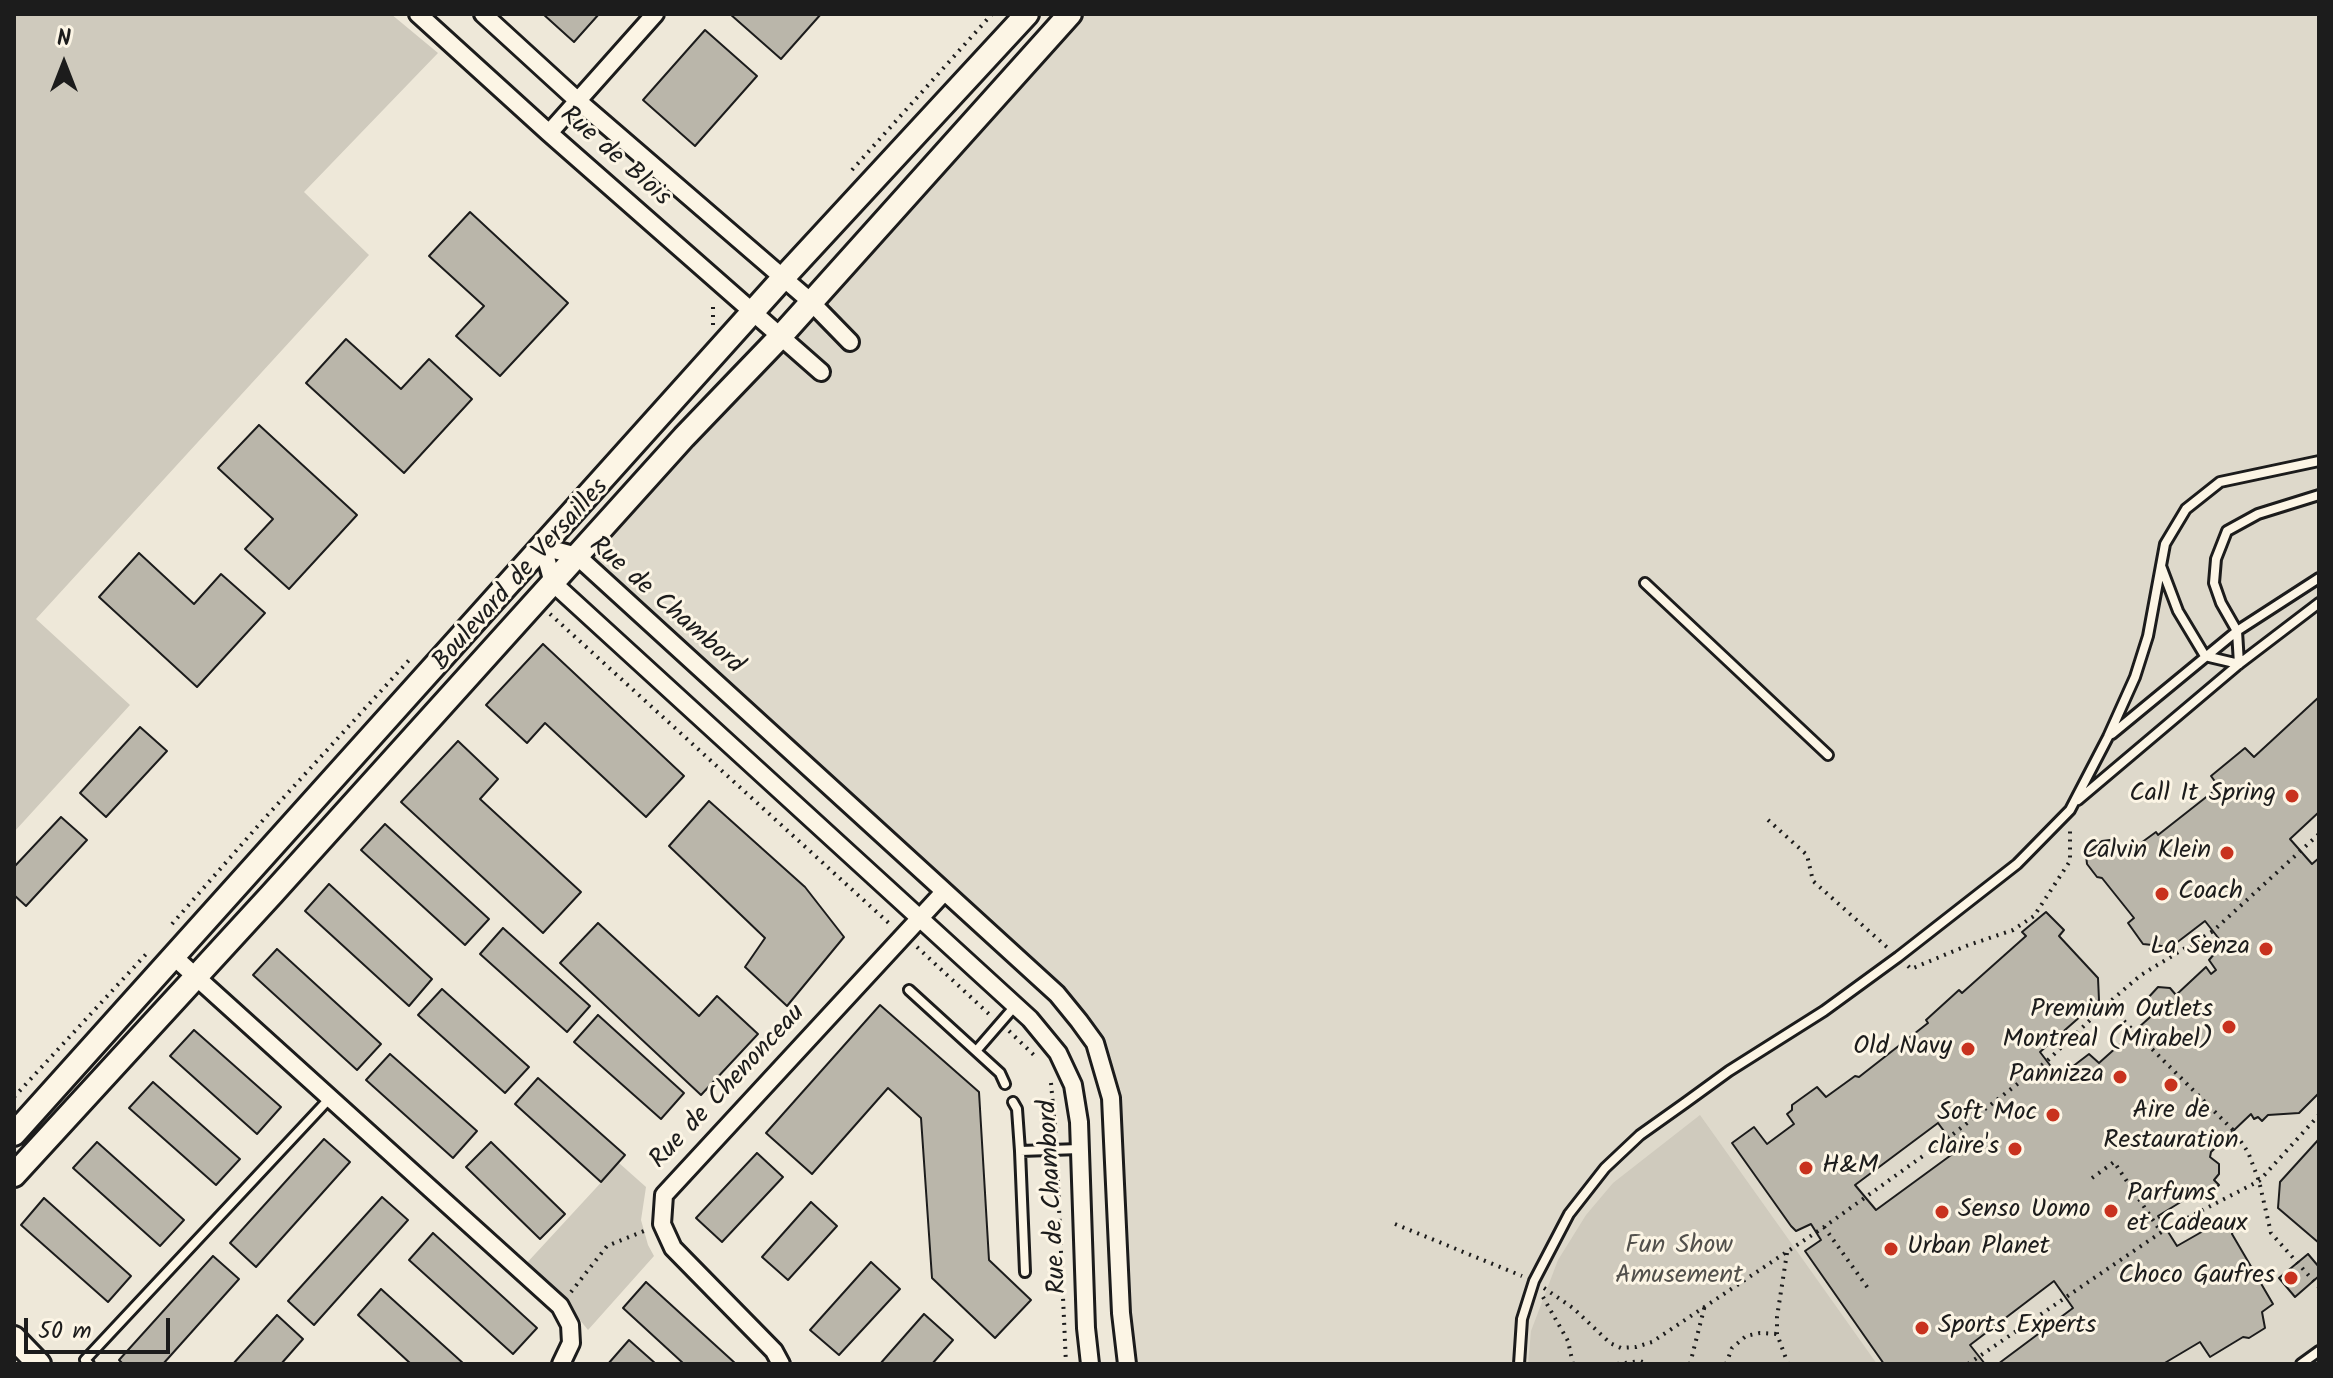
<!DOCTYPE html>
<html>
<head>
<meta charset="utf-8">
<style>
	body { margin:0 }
	#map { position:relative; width:2333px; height:1378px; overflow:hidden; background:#eee8d9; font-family:Kalam,sans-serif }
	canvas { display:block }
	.frame { position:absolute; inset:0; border:16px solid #1c1c1c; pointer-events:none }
	.north { position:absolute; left:24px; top:24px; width:80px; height:80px; -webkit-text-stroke:6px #fcf5e5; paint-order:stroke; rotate:0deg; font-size:22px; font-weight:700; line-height:32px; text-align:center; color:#1c1c1c }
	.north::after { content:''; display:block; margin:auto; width:28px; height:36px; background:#1c1c1c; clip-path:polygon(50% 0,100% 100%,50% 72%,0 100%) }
	.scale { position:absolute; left:24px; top:1318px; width:146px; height:36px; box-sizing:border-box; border:4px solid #1c1c1c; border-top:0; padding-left:10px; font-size:24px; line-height:28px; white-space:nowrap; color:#1c1c1c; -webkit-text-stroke:6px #fcf5e5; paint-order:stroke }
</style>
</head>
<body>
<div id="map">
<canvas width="2333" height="1378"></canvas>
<div class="frame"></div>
<div class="north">N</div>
<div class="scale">50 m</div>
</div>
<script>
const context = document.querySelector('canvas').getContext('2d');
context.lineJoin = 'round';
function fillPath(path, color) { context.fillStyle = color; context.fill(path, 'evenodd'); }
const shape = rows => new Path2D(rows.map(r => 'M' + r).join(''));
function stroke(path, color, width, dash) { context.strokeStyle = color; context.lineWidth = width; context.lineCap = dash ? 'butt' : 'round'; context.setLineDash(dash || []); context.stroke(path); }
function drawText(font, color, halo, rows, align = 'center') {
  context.font = font + ' Kalam,sans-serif'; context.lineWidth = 6; context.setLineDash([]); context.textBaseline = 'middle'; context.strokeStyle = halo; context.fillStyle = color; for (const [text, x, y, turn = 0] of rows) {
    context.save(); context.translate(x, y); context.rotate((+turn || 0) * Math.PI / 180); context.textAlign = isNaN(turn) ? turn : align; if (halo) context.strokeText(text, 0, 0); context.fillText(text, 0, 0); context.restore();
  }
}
const built = shape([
	[1083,14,2319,14,2319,1364,1127,1364,1106,1076,1057,994,577,556]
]);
const green = shape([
	[14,14,391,14,438,53,304,192,369,255,36,619,130,705,14,832],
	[1700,1115,1784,1233,1877,1364,1528,1364,1531,1331,1558,1260,1586,1215,1613,1183],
	[619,1163,646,1187,641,1220,648,1245,654,1256,588,1330,567,1304,524,1266]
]);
const building = shape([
	[543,14,599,14,574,42,543,14],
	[730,14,821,14,781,59,730,14],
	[705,30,757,76,695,146,643,100,705,30],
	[470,212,568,303,500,376,456,336,484,306,429,256,470,212],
	[346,339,401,389,429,359,472,399,404,473,306,383,346,339],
	[259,425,357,515,289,589,245,549,273,519,218,468,259,425],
	[139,553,194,604,221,574,265,613,197,687,99,597,139,553],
	[543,644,684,776,646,817,545,723,527,743,486,705,543,644],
	[2319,697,2319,812,2290,839,2312,864,2319,858,2319,1093,2299,1113,2268,1115,2262,1121,2258,1117,2254,1119,2251,1114,2211,1152,2210,1157,2219,1164,2219,1174,2214,1180,2219,1185,2209,1194,2198,1197,2197,1192,2158,1216,2177,1246,2205,1230,2206,1225,2233,1230,2232,1234,2273,1304,2262,1312,2265,1328,2249,1338,2243,1337,2210,1357,2200,1342,2163,1364,1998,1364,2073,1308,2054,1281,1970,1345,1985,1364,1884,1364,1805,1251,1821,1240,1811,1224,1796,1231,1791,1226,1732,1143,1754,1127,1767,1144,1794,1124,1787,1114,1792,1110,1792,1105,1817,1087,1826,1097,1855,1076,1859,1077,1928,1023,1926,1020,1959,990,1962,993,2026,936,2022,932,2046,912,2064,930,2059,936,2098,978,2099,1000,2040,1052,2059,1077,2089,1054,2099,1063,2158,1010,2147,999,2158,987,2170,988,2176,995,2206,967,2211,974,2216,970,2209,960,2223,944,2205,921,2171,947,2143,944,2128,923,2134,918,2102,878,2097,877,2087,864,2086,855,2102,841,2110,840,2123,856,2156,832,2158,835,2219,787,2211,776,2245,748,2254,757,2319,697],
	[1938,1123,1958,1150,1876,1210,1855,1185,1938,1123],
	[140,727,167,751,106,817,80,793,140,727],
	[458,741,498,779,480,799,581,892,543,933,401,802,458,741],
	[709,801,805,887,844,937,787,1006,745,967,765,938,669,846,709,801],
	[61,817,87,840,26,906,14,895,14,867,61,817],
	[385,824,489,919,465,945,361,850,385,824],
	[329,884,432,979,409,1006,305,911,329,884],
	[598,923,699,1016,717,996,758,1034,701,1095,560,963,598,923],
	[503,928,590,1006,567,1032,480,954,503,928],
	[277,949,381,1044,357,1070,253,975,277,949],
	[442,989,529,1067,505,1093,418,1015,442,989],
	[880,1005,979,1092,989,1260,1031,1300,995,1338,932,1278,921,1118,888,1088,812,1174,766,1133,880,1005],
	[598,1015,684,1093,661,1119,574,1042,598,1015],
	[194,1030,281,1107,257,1134,170,1056,194,1030],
	[390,1054,477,1131,453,1158,366,1080,390,1054],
	[538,1078,625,1155,601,1182,515,1104,538,1078],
	[153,1082,240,1159,216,1185,129,1108,153,1082],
	[324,1139,350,1162,256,1267,230,1243,324,1139],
	[2319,1139,2319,1243,2278,1208,2280,1182,2319,1139],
	[97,1142,184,1220,160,1246,73,1168,97,1142],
	[491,1142,565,1214,540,1239,466,1167,491,1142],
	[757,1153,783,1177,722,1242,696,1218,757,1153],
	[382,1197,408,1220,314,1325,288,1301,382,1197],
	[44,1198,131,1276,108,1302,21,1225,44,1198],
	[811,1202,837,1226,788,1280,762,1257,811,1202],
	[433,1233,537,1328,513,1354,409,1260,433,1233],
	[2308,1254,2319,1267,2319,1276,2295,1297,2279,1278,2308,1254],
	[213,1256,239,1279,163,1364,123,1364,119,1360,213,1256],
	[871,1262,900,1289,839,1355,810,1330,871,1262],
	[646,1282,736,1364,684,1364,623,1308,646,1282],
	[381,1289,464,1364,411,1364,358,1315,381,1289],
	[924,1314,953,1340,932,1364,880,1364,924,1314],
	[277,1315,303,1339,281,1364,233,1364,277,1315],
	[629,1340,656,1364,608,1364,629,1340]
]);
const path = shape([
	[852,170,992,14],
	[713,325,713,302],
	[550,614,892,926],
	[1768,820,1807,855,1813,881,1889,949],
	[172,924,264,819,412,657],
	[917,947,990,1015],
	[1908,966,1911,969,1966,946,2013,930,2034,916,2070,861,2070,830],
	[2107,1004,2233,1130,2248,1152,2259,1181,2271,1233,2319,1287],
	[1009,1031,1037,1058],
	[1051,1083,1056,1138],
	[14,1097,148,952],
	[1057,1163,1066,1364],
	[2092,1178,2114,1162,2161,1232],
	[1395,1224,1522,1276],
	[1824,1227,1870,1291],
	[1787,1253,1777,1317,1777,1334,1788,1364],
	[1544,1288,1573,1308,1610,1343,1621,1348,1636,1347,1652,1342,1824,1227,1948,1138,2047,1061,2107,1004,2141,975,2213,931,2319,834],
	[571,1292,607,1246,649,1229],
	[1543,1297,1568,1341,1573,1364],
	[1617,1364,1640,1361,1648,1364],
	[1690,1364,1705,1305],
	[1726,1364,1732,1348,1746,1336,1760,1333,1777,1334],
	[1968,1364,2166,1229,2259,1181,2319,1115]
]);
const lane = shape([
	[2161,566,2178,611,2205,656,2239,664],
	[1645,583,1828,755],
	[2239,664,2237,631,2221,603,2214,583,2216,559,2227,531,2258,514,2319,495],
	[2112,734,2237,631,2319,578],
	[2078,800,2239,664,2319,603],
	[909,990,1000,1073,1005,1084],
	[976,1051,1015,1006],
	[1013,1102,1017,1109,1020,1151],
	[1025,1272,1020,1151,1080,1149],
	[89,1364,85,1360,330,1098],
	[1519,1364,1522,1319,1534,1281,1569,1214,1605,1168,1640,1135,1685,1103,1729,1071,1824,1011,1898,957,2017,864,2070,810,2108,737,2135,677,2148,636,2165,544,2186,509,2220,482,2319,461],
	[2301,1364,2319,1351]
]);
const street = shape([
	[418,14,549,133,821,372],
	[483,14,577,100,810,301,850,342],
	[549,133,655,14],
	[173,956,560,1306,570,1325,571,1343,561,1364],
	[781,1364,774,1351,673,1248,662,1224,664,1195,944,892],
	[1090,1364,1086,1328,1079,1122,1073,1085,1058,1053,1030,1019,553,583,543,547,577,556,1057,994,1079,1021,1095,1043,1111,1098,1121,1313,1127,1364]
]);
const secondary = shape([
	[14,1134,783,278,1027,14],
	[14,1175,272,894,684,437,781,336,1070,14],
	[14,1338,39,1364]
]);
const markers = [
	[2292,796,8,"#c8321e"],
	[2227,853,8,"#c8321e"],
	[2162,894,8,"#c8321e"],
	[2266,949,8,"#c8321e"],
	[2229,1027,8,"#c8321e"],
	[1968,1049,8,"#c8321e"],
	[2120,1077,8,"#c8321e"],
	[2171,1085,8,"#c8321e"],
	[2053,1115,8,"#c8321e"],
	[2015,1149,8,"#c8321e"],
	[1806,1168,8,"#c8321e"],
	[2111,1211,8,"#c8321e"],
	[1942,1212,8,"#c8321e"],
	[1891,1249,8,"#c8321e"],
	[2291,1278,8,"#c8321e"],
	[1922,1328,8,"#c8321e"]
];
const streetNames = [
	["Rue de Blois",614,158,41],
	["Boulevard de Versailles",522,576,-48],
	["Rue de Chambord",665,607,41],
	["Rue de Chenonceau",729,1088,-47],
	["Rue de Chambord",1055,1197,-93]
];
const poiNames = [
	["Call It Spring",2276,796],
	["Calvin Klein",2211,853],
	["Coach",2178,894,"left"],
	["La Senza",2250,949],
	["Premium Outlets",2213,1012],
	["Montreal (Mirabel)",2213,1042],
	["Old Navy",1952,1049],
	["Pannizza",2104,1077],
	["Aire de",2171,1113,"center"],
	["Restauration",2171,1143,"center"],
	["Soft Moc",2037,1115],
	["claire's",1999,1149],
	["H&M",1822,1168,"left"],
	["Parfums",2127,1196,"left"],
	["et Cadeaux",2127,1226,"left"],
	["Senso Uomo",1958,1212,"left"],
	["Urban Planet",1907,1249,"left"],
	["Choco Gaufres",2275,1278],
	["Sports Experts",1938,1328,"left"]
];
const parkNames = [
	["Fun Show",1679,1248],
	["Amusement",1679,1278]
];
fillPath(built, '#ded9cb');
fillPath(green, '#cfcabd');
fillPath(building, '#bab6aa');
stroke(building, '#1c1c1c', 2);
stroke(lane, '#1c1c1c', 14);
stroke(street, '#1c1c1c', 22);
stroke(secondary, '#1c1c1c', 28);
stroke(path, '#1c1c1c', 4, [2, 6]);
stroke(lane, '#fcf5e5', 8);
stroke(street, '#fcf5e5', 16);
stroke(secondary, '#fcf5e5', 22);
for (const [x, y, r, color] of markers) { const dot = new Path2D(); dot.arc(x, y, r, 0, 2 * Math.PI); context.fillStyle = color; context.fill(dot); stroke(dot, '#fcf5e5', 3); }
drawText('26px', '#1c1c1c', '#fcf5e5', streetNames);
drawText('26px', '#1c1c1c', '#fcf5e5', poiNames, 'right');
drawText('26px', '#52504c', '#fcf5e5', parkNames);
</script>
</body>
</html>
